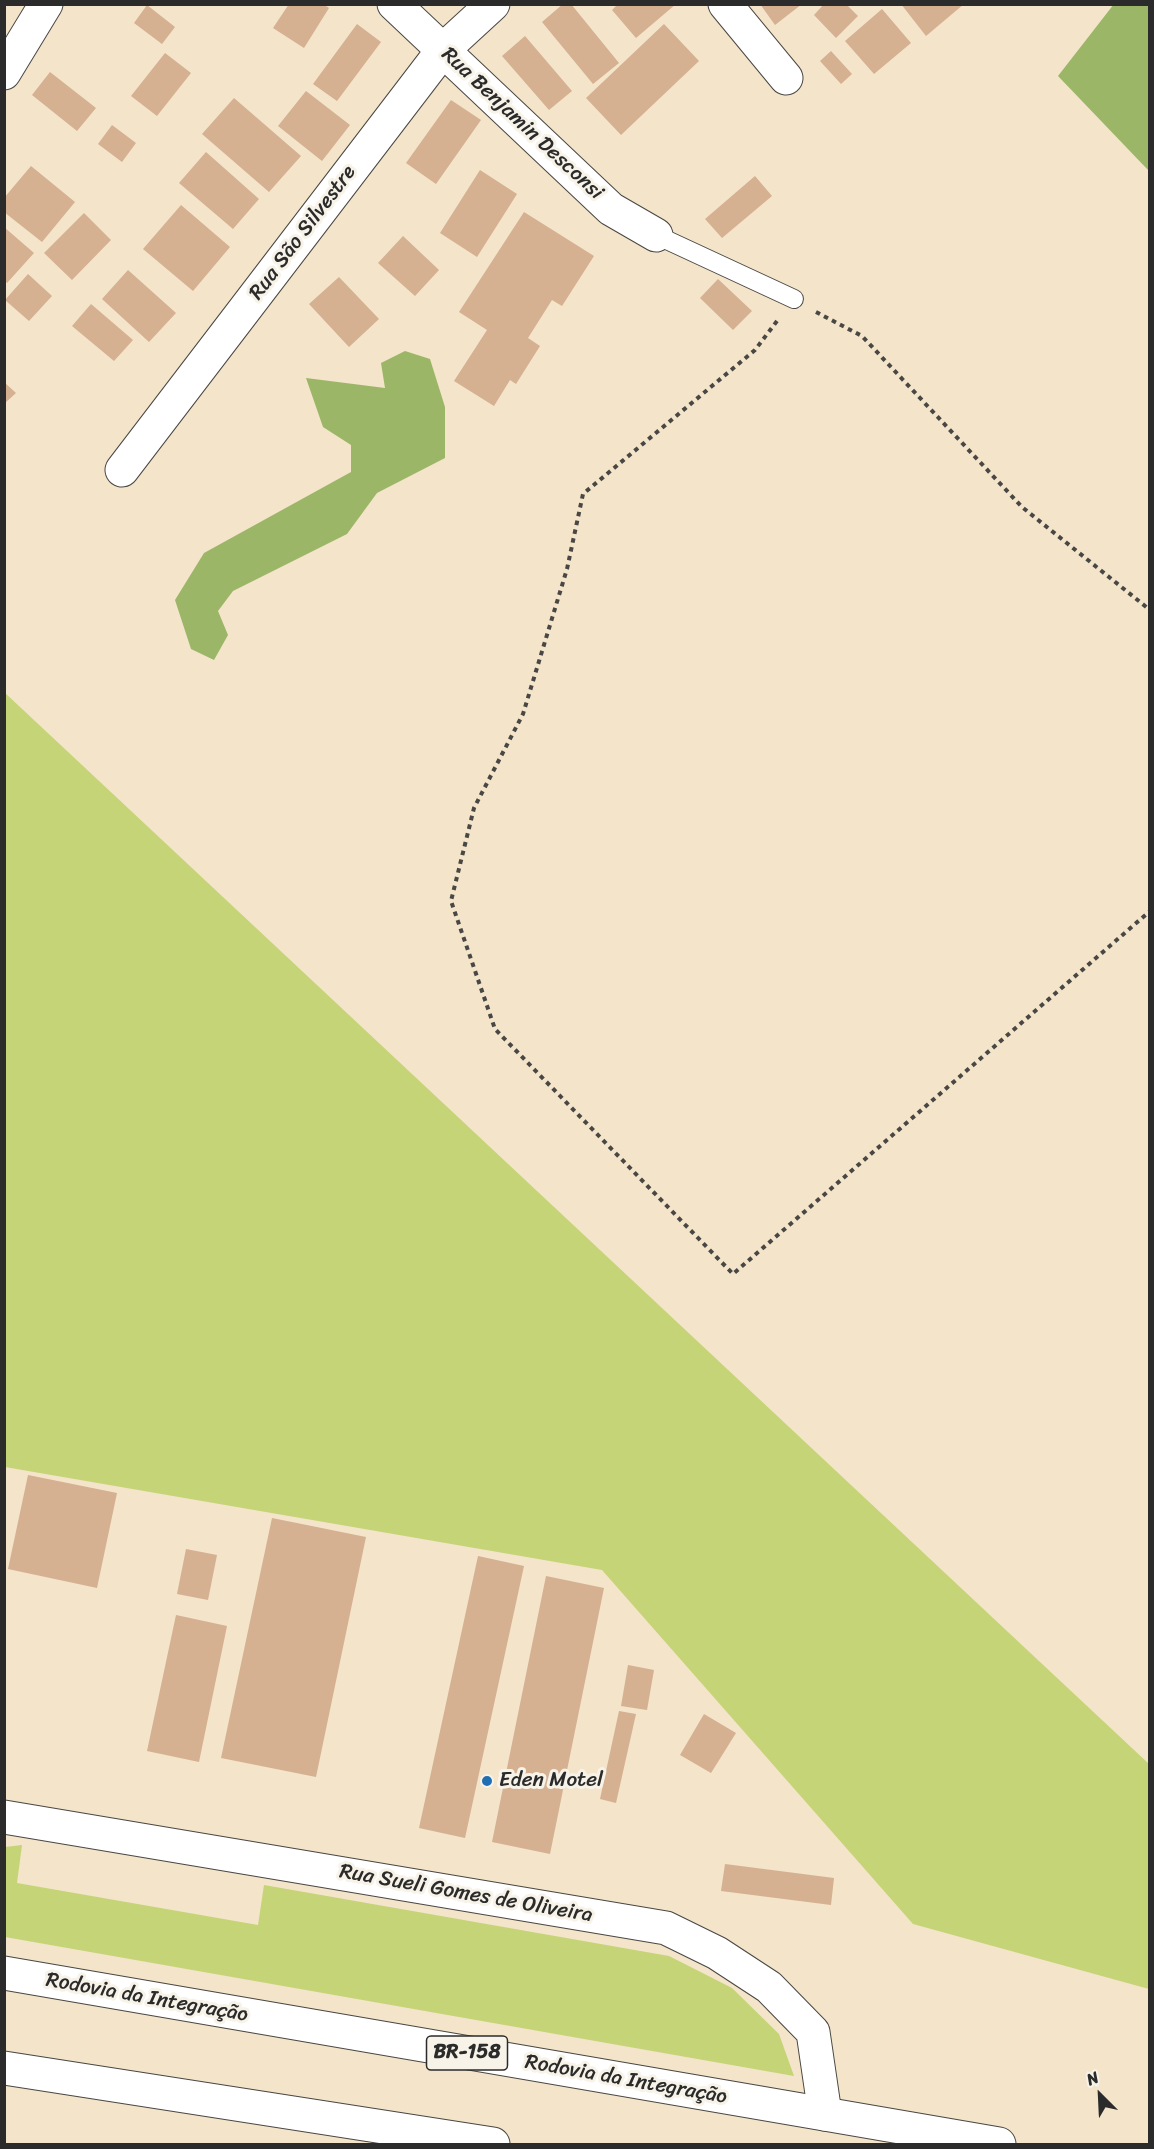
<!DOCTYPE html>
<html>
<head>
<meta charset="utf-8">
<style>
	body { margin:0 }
	#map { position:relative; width:1154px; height:2149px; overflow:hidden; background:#f3e4ca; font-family:Sriracha,sans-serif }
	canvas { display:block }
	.frame { position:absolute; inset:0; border:6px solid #2b2b2b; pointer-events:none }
	.north { position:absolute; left:1070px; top:2065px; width:60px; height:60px; -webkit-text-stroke:4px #f7f3e8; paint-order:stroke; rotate:336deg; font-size:16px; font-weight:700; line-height:24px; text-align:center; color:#2b2b2b }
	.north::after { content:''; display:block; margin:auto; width:21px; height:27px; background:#2b2b2b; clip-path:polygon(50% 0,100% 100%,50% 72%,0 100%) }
</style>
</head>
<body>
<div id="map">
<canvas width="1154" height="2149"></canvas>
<div class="frame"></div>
<div class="north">N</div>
</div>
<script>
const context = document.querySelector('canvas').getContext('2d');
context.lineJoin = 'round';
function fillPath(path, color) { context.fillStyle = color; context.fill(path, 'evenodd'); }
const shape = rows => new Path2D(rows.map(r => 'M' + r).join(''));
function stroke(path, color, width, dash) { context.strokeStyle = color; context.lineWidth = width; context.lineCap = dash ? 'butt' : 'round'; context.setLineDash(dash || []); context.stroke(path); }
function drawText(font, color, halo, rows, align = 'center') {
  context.font = font + ' Sriracha,sans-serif'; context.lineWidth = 6; context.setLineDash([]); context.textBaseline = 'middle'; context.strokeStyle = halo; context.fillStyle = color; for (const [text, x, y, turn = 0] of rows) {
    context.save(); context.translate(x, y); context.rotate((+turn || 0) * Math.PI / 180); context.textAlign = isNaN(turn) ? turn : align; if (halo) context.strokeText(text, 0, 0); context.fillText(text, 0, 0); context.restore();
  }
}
const green = shape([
	[4,692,1149,1764,1149,1989,913,1924,602,1570,5,1467],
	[22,1845,17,1883,258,1925,264,1885,669,1956,732,1988,779,2034,794,2076,5,1937,5,1847]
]);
const forest = shape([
	[1114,4,1149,5,1149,171,1058,76],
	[405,351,430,359,445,407,445,458,377,493,347,534,233,591,218,611,228,635,214,660,191,649,175,600,204,553,351,472,351,445,323,427,306,378,385,388,381,363]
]);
const building = shape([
	[289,4,323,4,329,8,304,48,273,28],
	[563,4,571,4,619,63,593,84,542,22],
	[618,4,676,4,636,38,612,10],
	[760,4,802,4,775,25],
	[824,4,846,4,858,16,836,38,814,15],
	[901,4,964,4,926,36],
	[147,5,175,27,162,44,134,23],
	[882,9,911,43,874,74,845,41],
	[357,24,381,42,337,101,313,84],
	[664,24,699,61,621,135,586,98],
	[525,36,572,91,549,110,502,56],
	[831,51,852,74,841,84,820,61],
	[165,53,191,73,157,116,131,96],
	[50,72,96,108,77,131,32,95],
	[306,91,350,125,322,161,278,126],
	[234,98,301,156,269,192,202,134],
	[451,100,481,120,436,184,406,163],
	[112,125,136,143,122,162,98,144],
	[206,152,259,199,233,229,179,183],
	[31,166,75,202,42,242,4,212,4,198],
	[480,170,517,194,477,257,440,233],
	[755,176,772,196,722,238,705,219],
	[181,205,230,247,193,291,143,249],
	[524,212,594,256,562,306,552,300,528,338,540,346,516,384,510,380,494,406,454,381,487,330,459,312],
	[84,213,111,240,72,280,44,253],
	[4,227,34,253,7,283,4,281],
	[403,236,439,270,415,296,378,263],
	[128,270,176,313,149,342,102,299],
	[28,274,52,296,29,321,5,300],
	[339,277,379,319,349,347,309,304],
	[718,279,752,311,733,330,700,298],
	[91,304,133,340,114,361,72,326],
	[4,382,16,393,4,404],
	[28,1475,117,1493,97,1588,8,1569],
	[272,1518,366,1537,316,1777,221,1758],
	[186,1549,217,1555,208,1600,177,1594],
	[478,1556,524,1566,465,1838,419,1828],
	[546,1576,604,1588,550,1854,492,1842],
	[176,1615,227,1626,199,1762,147,1751],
	[628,1665,654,1670,647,1710,621,1706],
	[619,1711,636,1714,616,1803,600,1799],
	[704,1714,736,1733,711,1773,680,1755],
	[725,1864,834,1878,831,1905,721,1891]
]);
const path = shape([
	[816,312,862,336,1022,507,1150,610],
	[777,321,755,350,583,494,567,569,523,714,474,808,451,901,495,1029,733,1274,1150,911]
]);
const service = shape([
	[656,235,794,299]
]);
const minor = shape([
	[394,4,611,209,656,235],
	[725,4,786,78],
	[4,73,46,4],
	[122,470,443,50,493,4]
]);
const tertiary = shape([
	[4,1817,666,1928,717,1953,769,1987,813,2032,825,2114]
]);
const trunk = shape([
	[4,1973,999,2144],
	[4,2068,493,2144]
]);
const markers = [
	[487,1781,6,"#1f6fb2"]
];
const shields = [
	[467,2053,81]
];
const shieldNames = [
	["BR-158",467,2053]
];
const streetNames = [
	["Rua Benjamin Desconsi",522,124,43],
	["Rua São Silvestre",303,233,-53],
	["Rua Sueli Gomes de Oliveira",466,1894,10],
	["Rodovia da Integração",147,1998,10],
	["Rodovia da Integração",626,2080,10]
];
const poiNames = [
	["Eden Motel",499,1781]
];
fillPath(green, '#c5d476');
fillPath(forest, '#9cb667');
fillPath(building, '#d5b091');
stroke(service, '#494743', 20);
stroke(minor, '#494743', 35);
stroke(tertiary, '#494743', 35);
stroke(trunk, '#494743', 35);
stroke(path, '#494743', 4, [4.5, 4.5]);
stroke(service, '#fff', 18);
stroke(minor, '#fff', 33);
stroke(tertiary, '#fff', 33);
stroke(trunk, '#fff', 33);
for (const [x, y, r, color] of markers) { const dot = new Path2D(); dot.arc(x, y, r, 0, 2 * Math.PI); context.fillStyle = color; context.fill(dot); stroke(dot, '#f7f3e8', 2); }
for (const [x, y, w] of shields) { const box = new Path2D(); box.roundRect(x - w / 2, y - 17, w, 34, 4.5); context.fillStyle = '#f7f3e8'; context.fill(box); stroke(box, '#2b2b2b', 1.5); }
drawText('bold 20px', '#2b2b2b', null, shieldNames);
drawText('21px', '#2b2b2b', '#f7f3e8', streetNames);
drawText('21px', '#2b2b2b', '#f7f3e8', poiNames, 'left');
</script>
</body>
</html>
